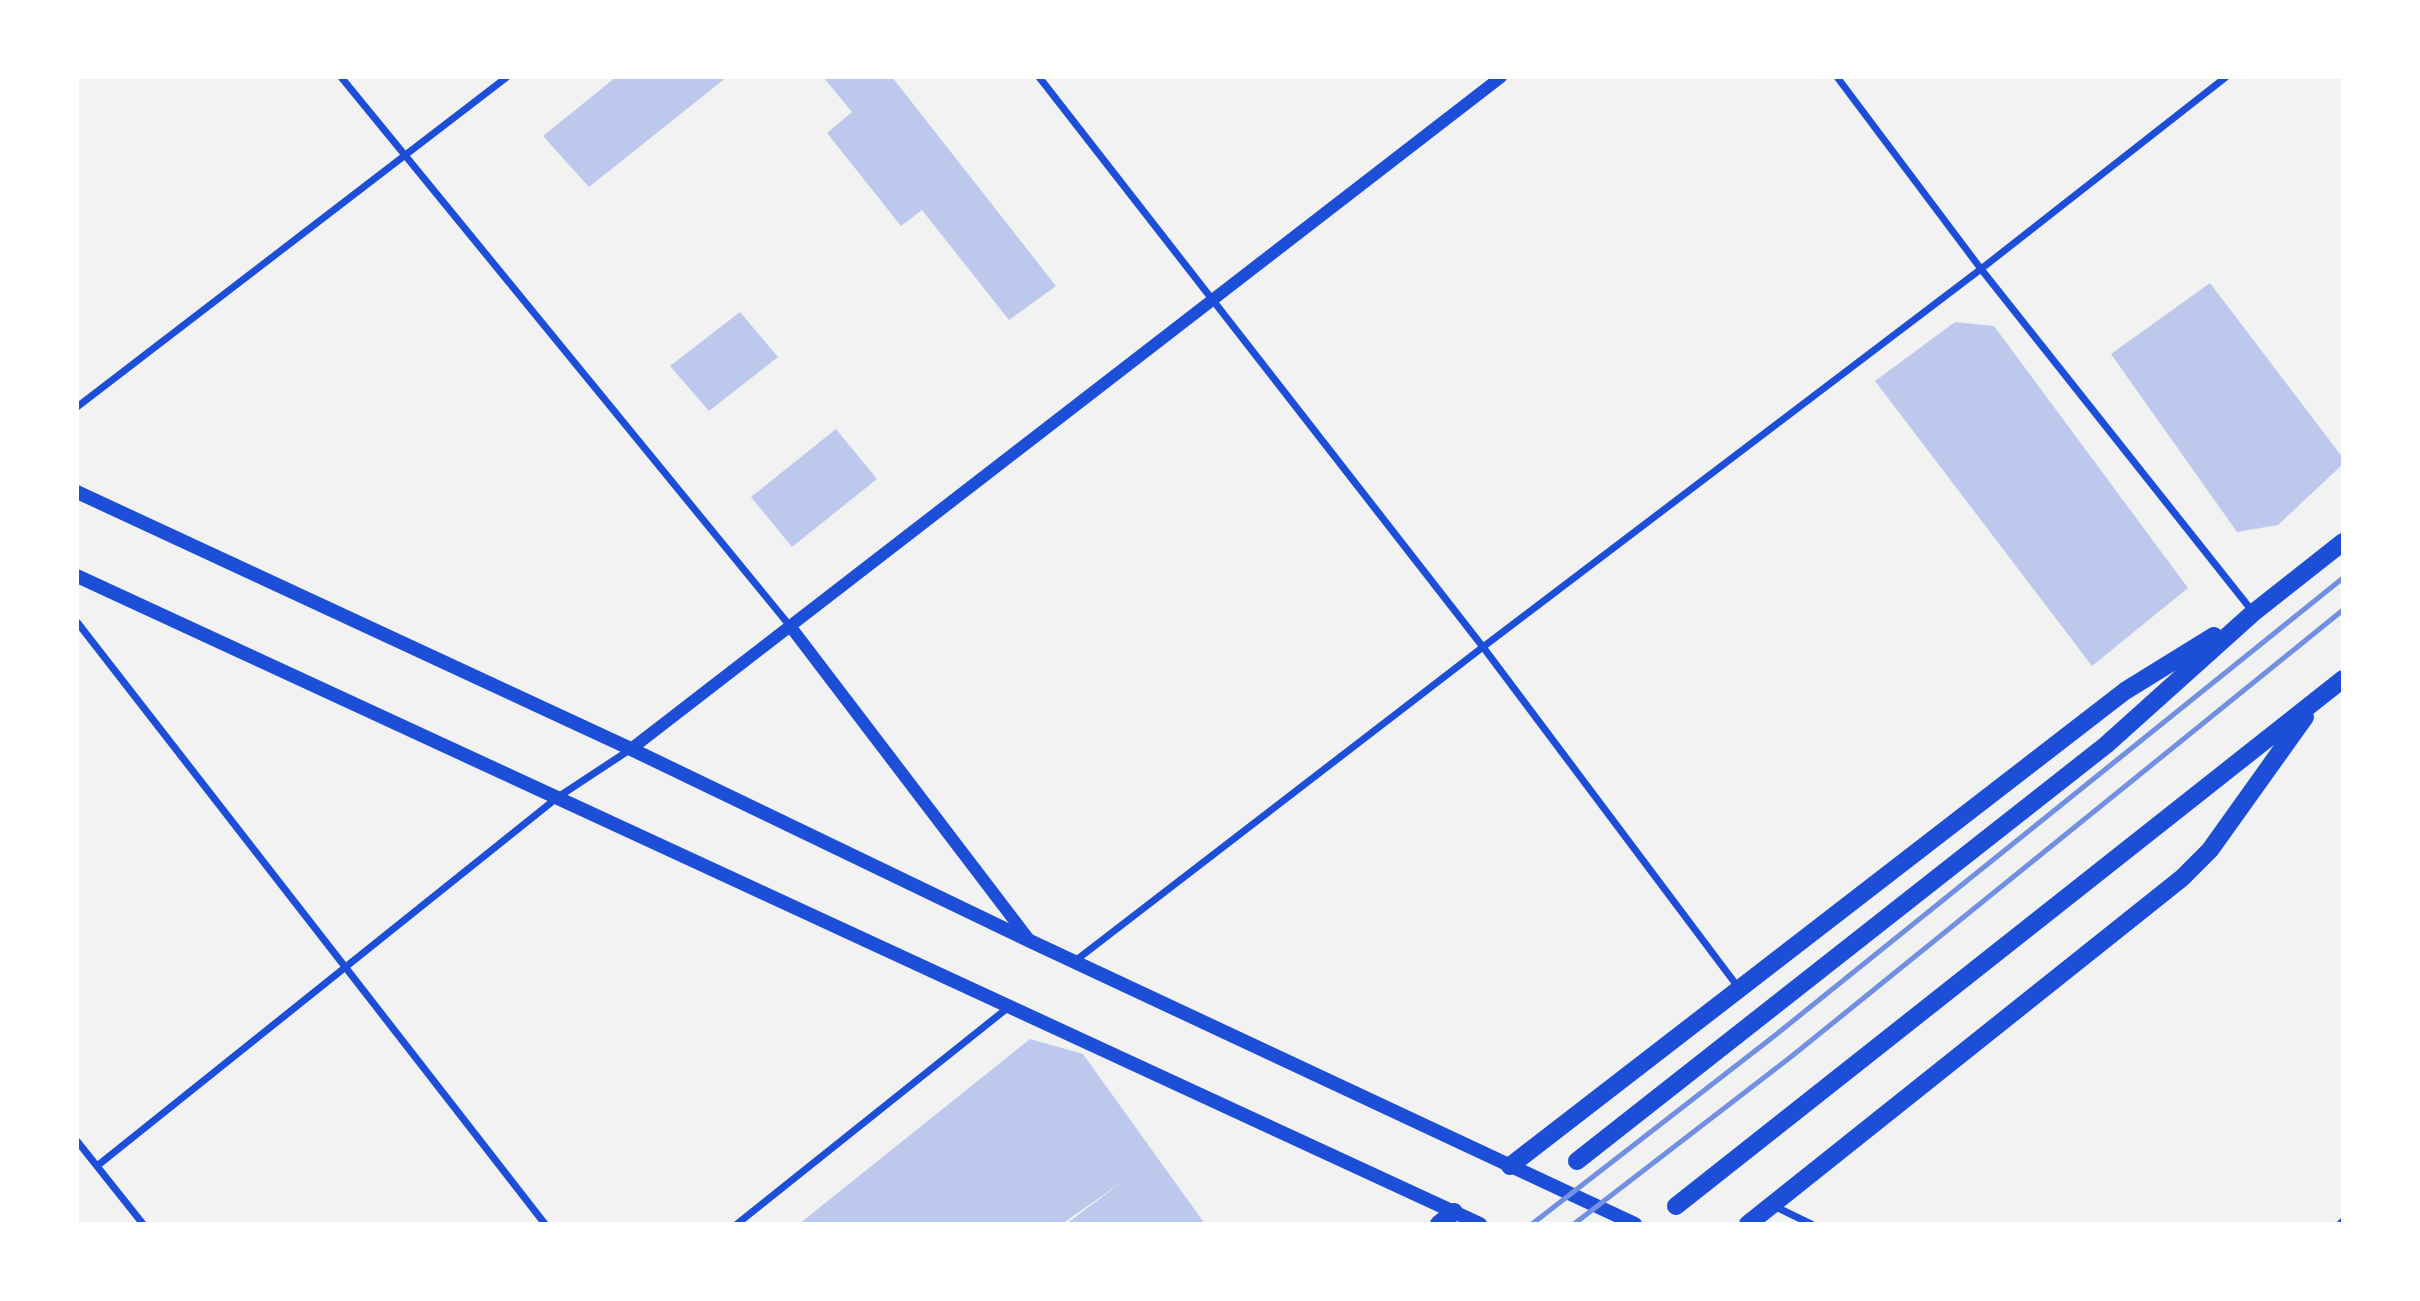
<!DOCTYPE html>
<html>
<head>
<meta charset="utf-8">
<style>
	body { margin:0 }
	#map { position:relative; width:2420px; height:1301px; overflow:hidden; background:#f2f2f2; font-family:"Fira Sans",sans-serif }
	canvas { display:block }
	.frame { position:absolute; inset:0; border:79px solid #fff; pointer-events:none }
</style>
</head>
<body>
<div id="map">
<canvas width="2420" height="1301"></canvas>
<div class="frame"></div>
</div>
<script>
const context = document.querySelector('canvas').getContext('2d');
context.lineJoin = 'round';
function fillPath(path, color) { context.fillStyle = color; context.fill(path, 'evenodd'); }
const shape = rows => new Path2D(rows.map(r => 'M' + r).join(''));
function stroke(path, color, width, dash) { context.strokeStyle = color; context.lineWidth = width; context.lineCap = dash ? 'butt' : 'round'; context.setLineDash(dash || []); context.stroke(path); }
const building = shape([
	[616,77,727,77,589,187,543,136],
	[823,77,892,77,1056,286,1009,320,922,210,901,226,827,133,852,112],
	[2210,283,2343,458,2343,464,2278,525,2237,532,2111,354],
	[740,312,778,357,709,411,670,366],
	[1955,322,1994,326,2188,588,2092,666,1875,381],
	[836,429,877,479,792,547,751,497],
	[1030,1039,1083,1054,1205,1224,1066,1224,1126,1179,1062,1224,799,1224]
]);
const minor = shape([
	[341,77,790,626],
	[1039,77,1483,647,1738,987],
	[1837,77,1981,269,2253,612],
	[77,407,507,77],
	[77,622,545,1224],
	[1075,961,1483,647,1981,269,2226,77],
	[77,1141,143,1224],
	[97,1166,558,797,631,749],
	[1774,1206,1811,1224],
	[737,1224,1010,1006],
	[2340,1224,2343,1221]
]);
const tertiary = shape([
	[790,626,1030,941],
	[631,749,1501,77]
]);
const secondary = shape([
	[77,492,631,749,1030,941,1635,1224],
	[77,576,1480,1224]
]);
const primary = shape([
	[1577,1161,2106,745,2253,613,2343,542],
	[1510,1166,2125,691,2214,636],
	[1676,1206,2343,679],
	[1439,1224,1454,1212],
	[1748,1224,2182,878,2210,850,2305,717]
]);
const rail = shape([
	[1532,1224,1773,1037,2343,578],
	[1574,1224,1792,1056,2343,610]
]);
fillPath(building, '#bdc9ec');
stroke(minor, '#1d4ed8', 7);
stroke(tertiary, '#1d4ed8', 12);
stroke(secondary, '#1d4ed8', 14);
stroke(primary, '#1d4ed8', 18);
stroke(rail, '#7290e2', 5);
</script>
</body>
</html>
